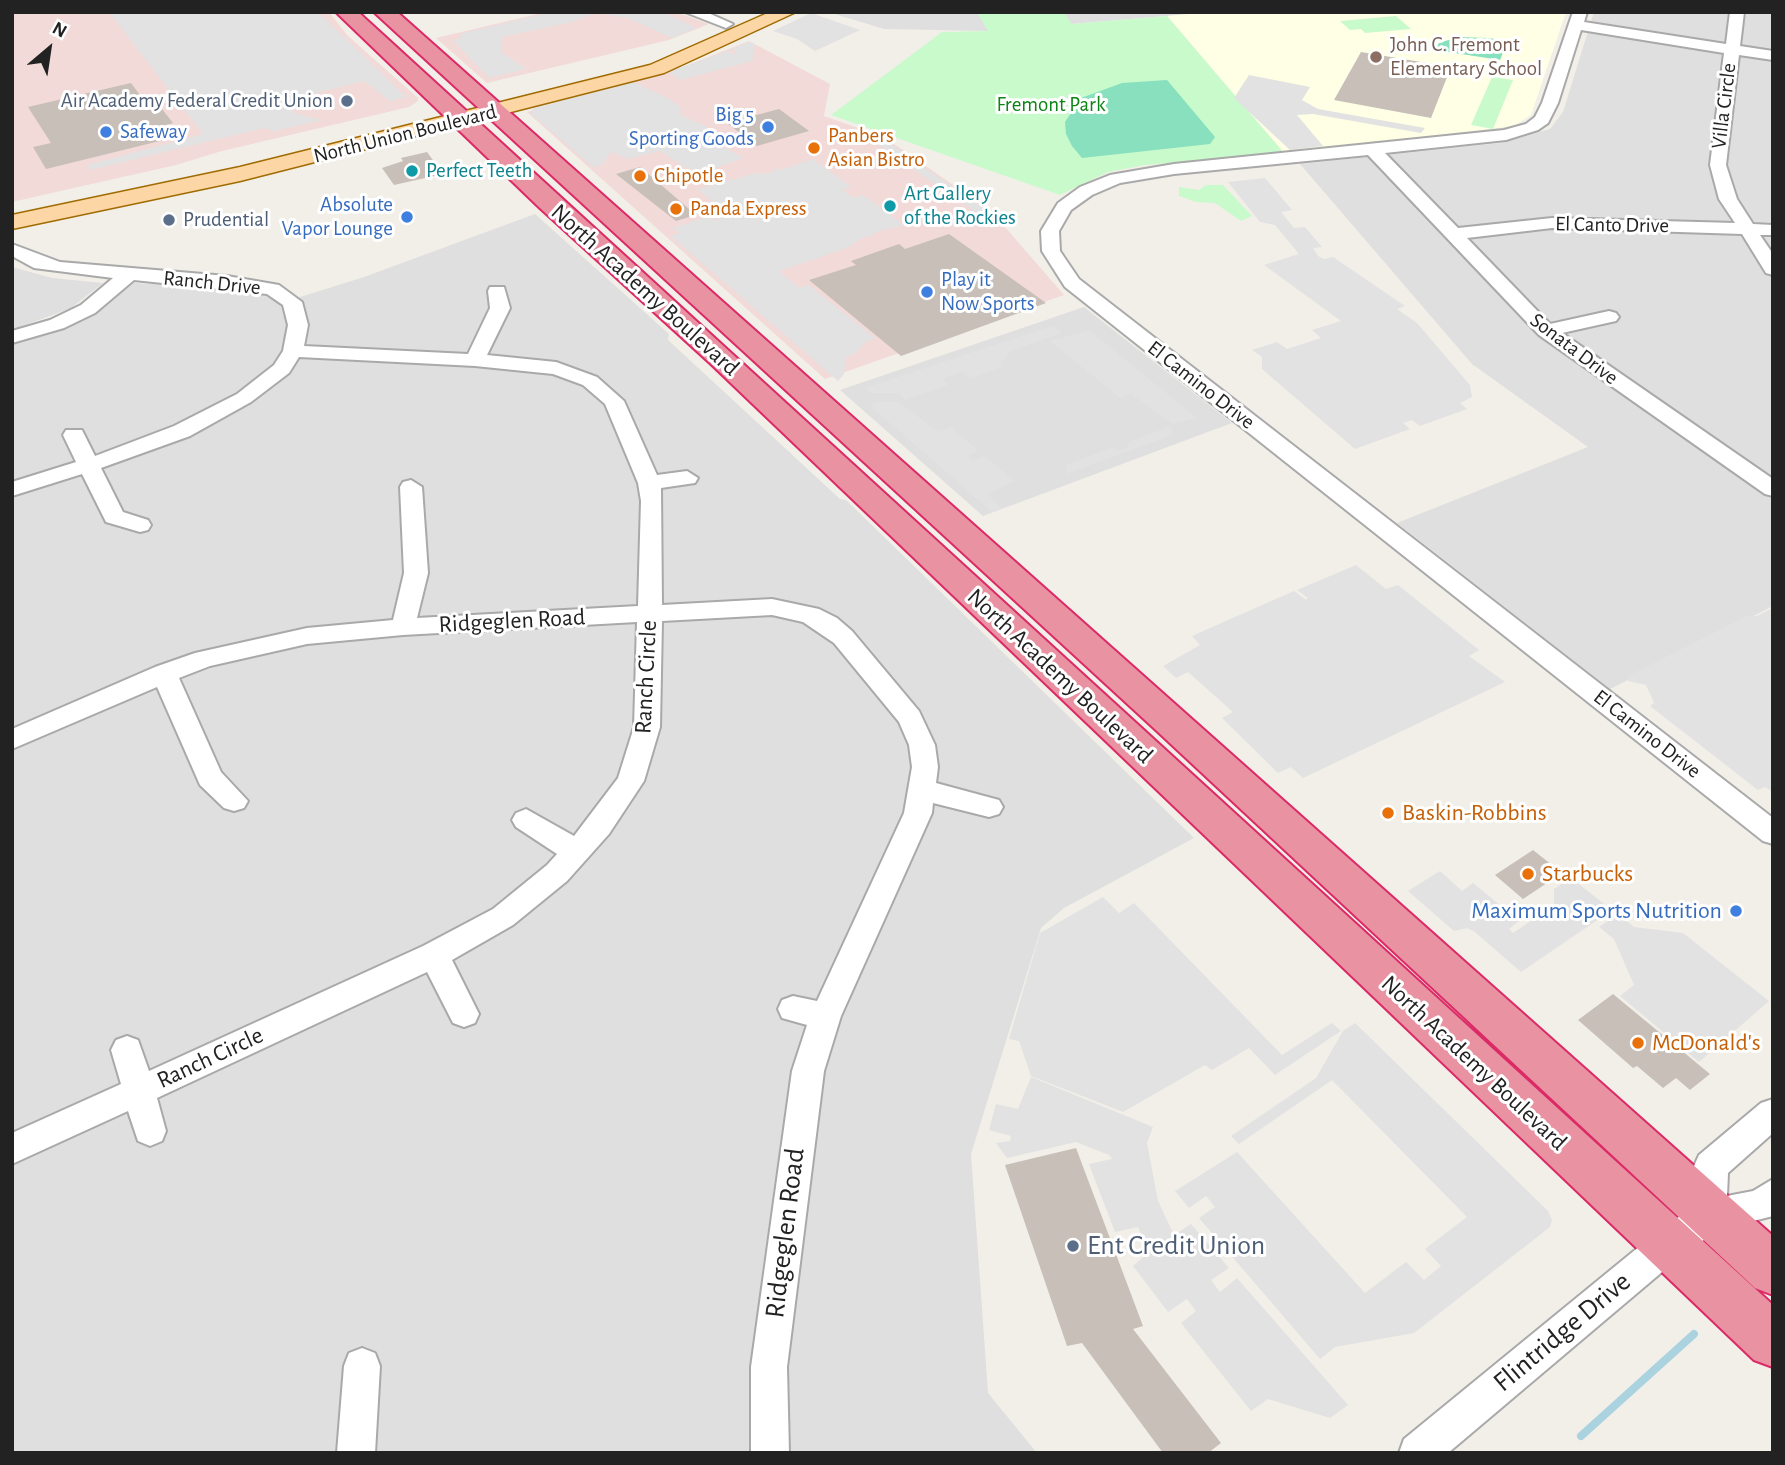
<!DOCTYPE html>
<html>
<head>
<meta charset="utf-8">
<style>
	body { margin:0 }
	#map { position:relative; width:1785px; height:1465px; overflow:hidden; background:#f2efe9; font-family:"Alegreya Sans",sans-serif }
	canvas { display:block }
	.frame { position:absolute; inset:0; border:14px solid #222; pointer-events:none }
	.north { position:absolute; left:14px; top:14px; width:70px; height:70px; -webkit-text-stroke:5px #fff; paint-order:stroke; rotate:29deg; font-size:19px; font-weight:700; line-height:28px; text-align:center; color:#222 }
	.north::after { content:''; display:block; margin:auto; width:24px; height:32px; background:#222; clip-path:polygon(50% 0,100% 100%,50% 72%,0 100%) }
</style>
</head>
<body>
<div id="map">
<canvas width="1785" height="1465"></canvas>
<div class="frame"></div>
<div class="north">N</div>
</div>
<script>
const context = document.querySelector('canvas').getContext('2d');
context.lineJoin = 'round';
function fillPath(path, color) { context.fillStyle = color; context.fill(path, 'evenodd'); }
const shape = rows => new Path2D(rows.map(r => 'M' + r).join(''));
function stroke(path, color, width, dash) { context.strokeStyle = color; context.lineWidth = width; context.lineCap = dash ? 'butt' : 'round'; context.setLineDash(dash || []); context.stroke(path); }
function drawText(font, color, halo, rows, align = 'center') {
  context.font = font + ' "Alegreya Sans",sans-serif'; context.lineWidth = 6; context.setLineDash([]); context.textBaseline = 'middle'; context.strokeStyle = halo; context.fillStyle = color; for (const [text, x, y, turn = 0] of rows) {
    context.save(); context.translate(x, y); context.rotate((+turn || 0) * Math.PI / 180); context.textAlign = isNaN(turn) ? turn : align; if (halo) context.strokeText(text, 0, 0); context.fillText(text, 0, 0); context.restore();
  }
}
const residential = shape([
	[828,12,977,12,989,31,884,29],
	[1063,12,1211,12,1071,24],
	[1594,12,1773,12,1773,606,1610,689,1397,523,1588,447,1472,364,1300,164,1501,143,1550,129,1563,112],
	[535,214,669,334,668,340,840,499,846,500,1194,838,1064,908,1041,928,971,1154,988,1393,1037,1453,12,1453,12,343,61,328,97,311,134,283,237,289,261,294,274,300,300,297,364,277],
	[12,267,52,278,103,283,71,308,12,330],
	[1084,307,1232,423,983,516,840,390]
]);
const commercial = shape([
	[12,12,329,12,348,36,418,98,418,101,409,107,222,151,176,165,12,202],
	[546,12,676,12,709,24,669,40,487,83,436,38],
	[749,41,830,84,824,116,884,137,992,212,1064,295,825,379,527,112,683,67]
]);
const education = shape([
	[1211,12,1566,12,1531,115,1514,126,1284,153,1167,16]
]);
const park = shape([
	[977,12,1063,12,1072,24,1167,16,1284,153,1145,165,1108,172,1060,195,831,115,942,32,988,31],
	[1396,16,1411,29,1365,33,1361,29,1350,30,1340,21],
	[1492,77,1513,80,1493,129,1471,125],
	[1206,185,1223,185,1252,216,1241,221,1215,203,1196,202,1179,196,1179,187,1199,190]
]);
const pitch = shape([
	[1458,37,1488,38,1508,41,1500,60,1435,50,1439,43],
	[1167,80,1215,137,1210,144,1082,158,1072,146,1066,134,1065,122,1081,98,1122,83]
]);
const parking = shape([
	[109,12,318,12,406,97,390,101,364,81,292,99,293,113,322,120,275,131,264,128,90,170,87,165,203,134],
	[552,12,663,12,696,28,672,38,628,18,595,13,572,22,502,37,501,52,526,69,489,78,453,40,462,38,460,34],
	[811,13,860,30,815,51,797,39,773,31],
	[748,42,755,44,752,61,681,80,668,72,728,51,735,54,737,52,731,49],
	[1249,75,1310,87,1302,100,1318,109,1425,128,1421,133,1313,114,1297,115,1323,146,1290,150,1234,98],
	[634,82,671,100,681,108,680,115,705,126,715,134,716,143,743,158,704,172,690,170,660,151,628,159,611,152,602,165,593,167,530,113,534,108],
	[882,138,986,210,977,213,873,141],
	[813,159,851,187,843,190,853,198,863,195,904,225,876,232,870,237,865,236,847,248,779,271,799,288,809,285,875,338,864,343,856,353,846,357,844,374,838,381,671,236,680,233,673,228,709,216,715,221,725,212,698,189,752,174,771,173,777,168,781,170],
	[1265,178,1292,210,1281,212,1294,228,1305,227,1322,247,1313,248,1318,256,1324,259,1333,257,1405,306,1397,309,1417,323,1470,385,1472,397,1460,403,1467,409,1420,426,1412,420,1403,423,1410,429,1355,449,1262,369,1262,357,1252,350,1277,342,1287,349,1321,338,1312,330,1341,321,1264,265,1299,254,1275,225,1260,222,1228,182],
	[1052,326,1062,333,1010,351,1006,359,998,362,1003,367,970,378,962,372,942,379,948,385,905,400,899,393,872,393,865,388],
	[1089,330,1197,418,1172,424,1131,394,1120,398,1050,341],
	[879,402,899,402,938,432,951,427,979,451,967,456,972,461,985,456,1015,481,987,494,1002,508,992,512,869,405],
	[1171,426,1172,435,1066,474,1066,465,1114,447,1117,451,1128,447,1128,442],
	[1356,565,1386,589,1398,585,1479,650,1469,656,1505,682,1303,778,1291,767,1278,773,1222,718,1233,712,1188,672,1176,678,1163,666,1200,645,1192,636,1294,591,1306,600,1308,598,1297,590],
	[1773,608,1773,792,1765,787,1758,790,1650,706,1654,703,1646,685,1628,681,1628,676,1749,615,1757,616],
	[1440,871,1462,891,1473,883,1519,921,1509,929,1513,933,1554,905,1554,889,1571,878,1612,910,1521,972,1475,932,1467,928,1454,931,1408,891],
	[1103,897,1119,913,1134,903,1282,1055,1332,1023,1341,1031,1275,1075,1249,1048,1212,1070,1205,1065,1123,1112,1031,1076,1019,1041,1009,1039,1040,933],
	[1618,914,1634,927,1683,933,1769,1001,1699,1062,1620,996,1634,985,1614,939,1599,927],
	[1355,1023,1548,1211,1552,1220,1550,1227,1414,1333,1335,1347,1320,1359,1199,1218,1215,1207,1206,1196,1189,1208,1175,1191,1237,1152,1365,1293,1406,1262,1424,1280,1441,1266,1425,1249,1467,1217,1332,1080,1239,1144,1231,1136,1316,1078,1343,1031],
	[1031,1077,1153,1127,1147,1143,1158,1201,1174,1235,1191,1224,1229,1268,1211,1280,1220,1292,1237,1278,1348,1405,1330,1418,1268,1399,1251,1411,1181,1323,1196,1311,1187,1299,1168,1312,1133,1266,1148,1253,1138,1227,1115,1232,1089,1164,1112,1159,1109,1155,1076,1142,1007,1158,996,1143,1010,1141,1011,1136,989,1130,996,1104,1018,1109]
]);
const stream = shape([
	[1581,1436,1694,1334]
]);
const building = shape([
	[1361,52,1451,67,1431,118,1334,100],
	[131,83,148,106,158,104,173,123,162,126,172,138,46,169,33,147,51,143,28,107],
	[779,109,809,131,757,146,727,123],
	[427,152,443,174,394,185,382,168,403,161,401,158],
	[640,167,660,184,696,215,676,221,616,174],
	[949,234,1046,303,901,356,809,280,856,265,851,261,899,244,905,249],
	[1533,850,1562,873,1523,899,1495,875],
	[1613,994,1710,1074,1690,1090,1676,1078,1663,1088,1637,1066,1633,1068,1578,1020],
	[1076,1148,1143,1326,1133,1329,1221,1443,1208,1453,1163,1453,1082,1343,1067,1346,1005,1165]
]);
const minor = shape([
	[685,12,706,12,733,24,726,28,685,12],
	[1573,12,1587,12,1584,22,1726,44,1730,12,1744,12,1740,46,1773,51,1773,60,1739,55,1726,165,1737,199,1753,224,1773,225,1773,235,1760,235,1773,254,1773,275,1766,273,1742,234,1552,228,1467,238,1550,324,1609,311,1616,313,1619,317,1616,321,1562,333,1773,479,1773,496,1765,494,1539,335,1368,155,1174,174,1120,183,1092,195,1071,210,1059,231,1060,251,1079,279,1773,818,1773,844,1763,841,1065,287,1042,251,1041,231,1058,203,1080,187,1110,175,1174,164,1504,130,1526,124,1535,117,1542,103,1573,12],
	[1581,30,1724,53,1710,165,1719,199,1735,223,1552,218,1458,228,1385,153,1506,140,1538,130,1548,123,1558,103,1581,30],
	[12,244,60,262,227,276,279,285,302,302,308,325,304,346,468,354,490,308,488,291,490,287,504,287,510,308,487,355,556,362,597,377,624,401,657,475,687,471,698,478,695,483,661,488,662,605,772,599,819,609,837,618,852,631,919,711,935,745,938,767,936,783,999,800,1003,807,999,814,989,817,933,803,932,813,841,1016,824,1071,787,1367,789,1453,751,1453,751,1367,792,1071,807,1025,782,1018,778,1009,782,1000,793,996,817,1001,904,813,912,767,909,745,899,722,834,643,803,622,772,615,662,621,660,727,644,781,609,834,567,881,513,925,452,960,479,1014,475,1023,464,1027,453,1023,427,972,157,1098,166,1131,162,1141,150,1146,138,1141,128,1111,12,1164,12,1133,121,1084,111,1050,116,1040,127,1036,138,1040,149,1071,423,946,493,909,547,865,557,854,516,827,512,820,516,813,526,809,574,836,618,778,634,727,637,622,403,635,307,644,210,666,179,678,221,772,248,801,244,808,234,811,224,808,200,785,157,687,12,749,12,729,155,667,195,653,307,628,393,620,404,573,400,487,403,482,411,480,422,487,428,573,417,618,638,606,641,501,638,483,605,404,583,385,553,374,475,366,299,357,289,373,251,402,190,436,101,468,123,512,148,520,151,525,148,530,140,532,106,522,82,474,12,496,12,482,76,462,63,435,66,430,82,430,95,456,174,426,237,394,274,365,283,351,288,325,283,305,267,294,134,280,95,313,64,328,12,343,12,331,50,320,81,305,113,278,34,268,12,256,12,244],
	[1773,1099,1773,1133,1728,1173,1727,1196,1753,1191,1773,1179,1773,1216,1718,1230,1681,1256,1448,1453,1399,1453,1404,1439,1657,1232,1693,1207,1694,1166,1699,1155,1761,1103,1773,1099],
	[362,1348,375,1353,380,1366,375,1453,337,1453,344,1366,349,1353,362,1348]
]);
const major = shape([
	[770,12,796,12,664,73,240,181,12,229,12,215,240,167,650,65,770,12]
]);
const highway = shape([
	[336,12,358,12,1773,1305,1773,1367,1754,1360,711,364,540,208,336,12],
	[374,12,397,12,1773,1236,1773,1295,1755,1288,1157,731,374,12]
]);
const markers = [
	[1376,57,7,"#8d6e63"],
	[347,101,7,"#5c6f8a"],
	[768,127,7,"#3f7fe0"],
	[106,132,7,"#3f7fe0"],
	[814,148,7,"#e8710a"],
	[412,171,7,"#0f9aa8"],
	[640,176,7,"#e8710a"],
	[890,206,7,"#0f9aa8"],
	[676,209,7,"#e8710a"],
	[407,217,7,"#3f7fe0"],
	[169,220,7,"#5c6f8a"],
	[927,292,7,"#3f7fe0"],
	[1388,813,7,"#e8710a"],
	[1528,874,7,"#e8710a"],
	[1736,911,7,"#3f7fe0"],
	[1638,1043,7,"#e8710a"],
	[1073,1246,7,"#5c6f8a"]
];
const farEducationnames = [
	["John C. Fremont",1390,45],
	["Elementary School",1390,69]
];
const farServicenames = [
	["Air Academy Federal Credit Union",333,101],
	["Prudential",183,220,"left"]
];
const farParknames = [
	["Fremont Park",1051,105]
];
const farStreetnames = [
	["Villa Circle",1724,106,-83],
	["North Union Boulevard",405,134,-14],
	["El Canto Drive",1612,225,1],
	["Ranch Drive",212,283,6],
	["Sonata Drive",1574,349,37],
	["El Camino Drive",1201,385,38],
	["El Camino Drive",1647,734,38]
];
const farShopnames = [
	["Big 5",754,115],
	["Sporting Goods",754,139],
	["Safeway",120,132,"left"],
	["Absolute",393,205],
	["Vapor Lounge",393,229],
	["Play it",941,280,"left"],
	["Now Sports",941,304,"left"]
];
const farFoodnames = [
	["Panbers",828,136],
	["Asian Bistro",828,160],
	["Chipotle",654,176],
	["Panda Express",690,209]
];
const farCulturenames = [
	["Perfect Teeth",426,171],
	["Art Gallery",904,194],
	["of the Rockies",904,218]
];
const streetNames = [
	["North Academy Boulevard",645,290,42],
	["Ridgeglen Road",512,621,-3],
	["North Academy Boulevard",1060,676,43],
	["Ranch Circle",646,677,-87],
	["Ranch Circle",210,1058,-25],
	["North Academy Boulevard",1474,1063,43]
];
const foodNames = [
	["Baskin-Robbins",1402,813],
	["Starbucks",1542,874],
	["McDonald's",1652,1043]
];
const shopNames = [
	["Maximum Sports Nutrition",1722,911]
];
const nearStreetnames = [
	["Ridgeglen Road",785,1233,-83],
	["Flintridge Drive",1562,1332,-40]
];
const nearServicenames = [
	["Ent Credit Union",1087,1246]
];
fillPath(residential, '#e0dfdf');
fillPath(commercial, '#f2dad9');
fillPath(education, '#ffffe5');
fillPath(park, '#c8facc');
fillPath(pitch, '#88e0be');
fillPath(parking, '#e2e2e2');
stroke(stream, '#aad3df', 8);
fillPath(building, '#c7bfb8');
stroke(minor, '#a9a9a9', 4);
stroke(major, '#a06b00', 3);
stroke(highway, '#dc2a67', 4);
fillPath(minor, '#fff');
fillPath(major, '#fcd6a4');
fillPath(highway, '#e892a2');
for (const [x, y, r, color] of markers) { const dot = new Path2D(); dot.arc(x, y, r, 0, 2 * Math.PI); context.fillStyle = color; context.fill(dot); stroke(dot, '#fff', 2.5); }
drawText('21px', '#785e54', '#fff', farEducationnames, 'left');
drawText('21px', '#4e5e75', '#fff', farServicenames, 'right');
drawText('21px', '#0c8416', '#fff', farParknames);
drawText('21px', '#222', '#fff', farStreetnames);
drawText('21px', '#366cbe', '#fff', farShopnames, 'right');
drawText('21px', '#c56008', '#fff', farFoodnames, 'left');
drawText('21px', '#0d838f', '#fff', farCulturenames, 'left');
drawText('24px', '#222', '#fff', streetNames);
drawText('24px', '#c56008', '#fff', foodNames, 'left');
drawText('24px', '#366cbe', '#fff', shopNames, 'right');
drawText('28px', '#222', '#fff', nearStreetnames);
drawText('28px', '#4e5e75', '#fff', nearServicenames, 'left');
</script>
</body>
</html>
